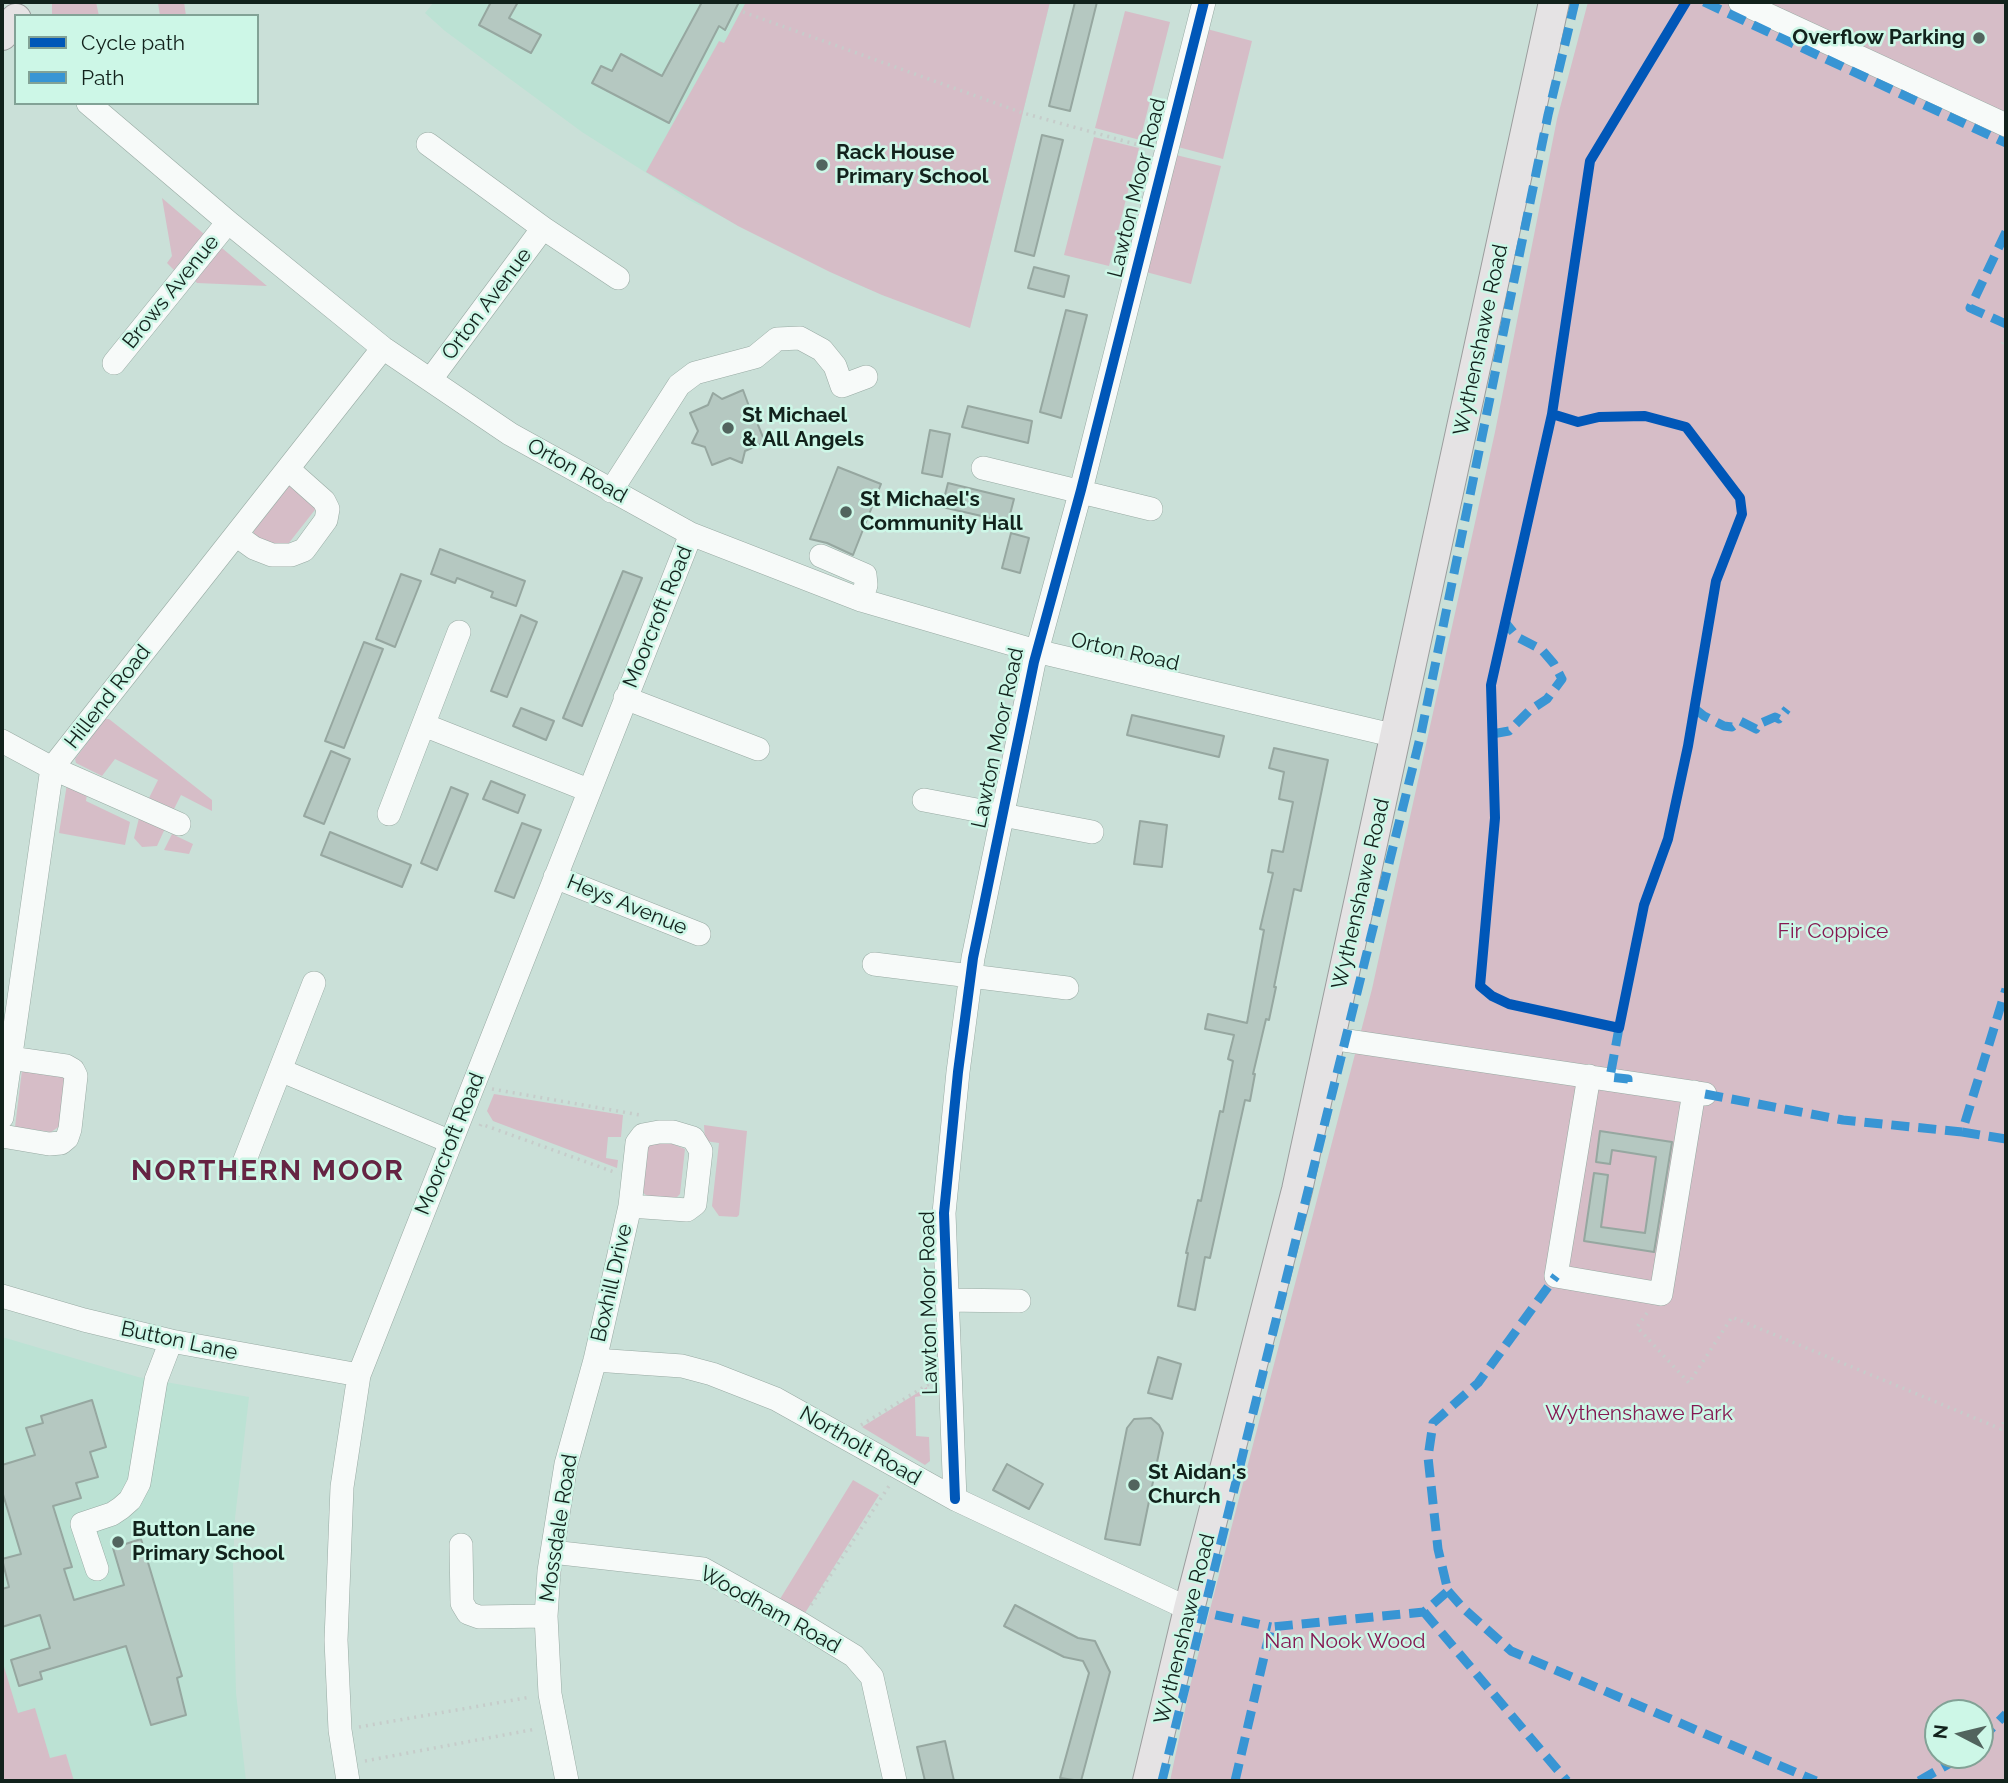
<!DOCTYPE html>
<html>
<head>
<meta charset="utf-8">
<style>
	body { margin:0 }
	#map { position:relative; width:2008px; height:1783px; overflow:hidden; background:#cae0d8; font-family:Raleway,sans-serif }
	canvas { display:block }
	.frame { position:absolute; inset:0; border:4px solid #12221c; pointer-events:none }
	.legend { position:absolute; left:14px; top:14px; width:245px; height:91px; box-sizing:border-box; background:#cdf7e7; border:2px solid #82a296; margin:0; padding:9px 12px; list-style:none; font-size:21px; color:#12221c }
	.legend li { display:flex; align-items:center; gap:14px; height:35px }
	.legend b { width:35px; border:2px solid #82a296 }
	.north { position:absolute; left:1924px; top:1699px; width:70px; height:70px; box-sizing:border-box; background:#cdf7e7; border:2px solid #82a296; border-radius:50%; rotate:277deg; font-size:19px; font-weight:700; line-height:28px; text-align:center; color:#12221c }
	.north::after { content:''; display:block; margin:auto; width:24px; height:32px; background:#52645e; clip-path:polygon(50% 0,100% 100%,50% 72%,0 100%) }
</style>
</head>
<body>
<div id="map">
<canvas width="2008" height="1783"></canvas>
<div class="frame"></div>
<ul class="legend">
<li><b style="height:9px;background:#0057b8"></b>Cycle path</li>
<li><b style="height:9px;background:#3895d4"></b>Path</li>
</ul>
<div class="north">N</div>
</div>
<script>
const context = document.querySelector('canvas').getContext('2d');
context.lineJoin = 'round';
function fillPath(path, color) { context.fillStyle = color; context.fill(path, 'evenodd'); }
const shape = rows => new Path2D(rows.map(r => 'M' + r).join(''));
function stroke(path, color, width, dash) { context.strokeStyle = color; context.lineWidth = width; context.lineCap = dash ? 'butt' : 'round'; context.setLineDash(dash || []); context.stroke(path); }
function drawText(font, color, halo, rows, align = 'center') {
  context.font = font + ' Raleway,sans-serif'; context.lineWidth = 5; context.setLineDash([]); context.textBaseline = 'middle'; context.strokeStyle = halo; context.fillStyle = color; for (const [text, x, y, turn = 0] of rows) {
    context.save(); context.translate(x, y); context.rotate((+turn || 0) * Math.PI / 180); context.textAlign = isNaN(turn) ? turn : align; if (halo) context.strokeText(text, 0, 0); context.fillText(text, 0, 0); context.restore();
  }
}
const built = shape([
	[434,2,1050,2,970,328,856,284,689,200,582,132,445,31,425,13],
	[2,1337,138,1377,249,1397,235,1518,233,1567,236,1693,246,1781,2,1781]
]);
const green = shape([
	[52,2,96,2,99,16,52,16],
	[184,2,186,16,160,16,158,3],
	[746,2,1050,2,970,328,882,295,830,272,738,226,646,172,719,41,724,43],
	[1588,2,2006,2,2006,1781,1170,1781,1190,1686,1372,989,1495,432,1557,119],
	[1938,1713,1980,1713,1980,1755,1938,1755],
	[1125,11,1170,22,1140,140,1095,128],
	[1207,29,1252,41,1223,159,1178,147],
	[1094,137,1139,148,1109,266,1064,255],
	[1176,155,1221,166,1191,284,1146,272],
	[162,198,204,234,174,270,167,263,172,256],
	[216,243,267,286,197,283,189,275],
	[293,481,318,506,281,553,276,554,253,534,255,529],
	[105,719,109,719,212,800,212,811,181,795,174,809,149,798,158,780,115,759,102,776,76,763,75,759],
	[68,778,88,786,86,801,130,822,125,845,59,833],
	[141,810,168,822,157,846,142,847,134,838],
	[172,834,193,844,189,854,164,850],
	[23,1062,65,1074,60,1126,51,1132,15,1127],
	[494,1094,623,1115,621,1137,608,1137,606,1158,618,1160,617,1168,493,1121,487,1111],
	[704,1125,747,1131,739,1215,737,1217,719,1216,712,1206,719,1143,705,1141],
	[658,1138,685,1149,680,1194,677,1197,659,1201,648,1197,638,1188,640,1149],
	[927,1387,927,1395,915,1397,916,1436,929,1437,930,1461,925,1465,862,1427],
	[853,1480,879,1495,805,1613,780,1599],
	[2,1660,18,1713,35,1708,50,1758,66,1754,74,1781,2,1781]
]);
const building = shape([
	[491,2,518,2,509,18,541,35,531,53,479,25,491,2],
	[702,2,739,2,725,30,719,26,669,123,592,83,601,66,612,71,621,54,662,76,702,2],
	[1075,2,1097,2,1070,111,1049,106,1075,2],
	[1042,135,1063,140,1034,256,1015,251,1042,135],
	[1034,267,1069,276,1064,297,1028,288,1034,267],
	[1066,310,1087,315,1061,418,1040,412,1066,310],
	[743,390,750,409,760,413,758,425,765,442,745,451,742,463,730,458,712,465,705,447,692,443,698,431,690,413,708,405,713,393,722,399,743,390],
	[968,406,1032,421,1028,443,962,427,968,406],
	[930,430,950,434,942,477,922,473,930,430],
	[838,467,881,484,853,555,827,543,810,539,838,467],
	[948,483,1014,499,1008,522,942,507,948,483],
	[1011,533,1029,538,1020,573,1002,568,1011,533],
	[440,549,525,581,516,606,491,597,493,592,457,578,455,583,431,574,440,549],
	[623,571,642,578,582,726,563,718,623,571],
	[401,574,421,581,395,647,376,639,401,574],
	[521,615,537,622,507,697,491,691,521,615],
	[364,642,383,649,344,748,325,741,364,642],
	[521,708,554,721,546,740,513,726,521,708],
	[1132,715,1224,736,1219,757,1127,735,1132,715],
	[1274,748,1328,760,1301,891,1294,889,1274,987,1276,987,1269,1020,1266,1019,1253,1074,1255,1074,1250,1101,1245,1100,1210,1258,1205,1257,1195,1310,1178,1306,1188,1253,1186,1253,1198,1200,1201,1201,1220,1111,1223,1112,1233,1061,1228,1059,1234,1035,1205,1029,1208,1014,1247,1023,1264,930,1260,929,1273,873,1268,872,1272,850,1283,852,1293,802,1279,799,1284,772,1269,768,1274,748],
	[331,751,350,759,324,824,304,816,331,751],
	[491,781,525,795,518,813,483,799,491,781],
	[451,787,468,794,437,870,421,863,451,787],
	[1140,821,1167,825,1162,867,1134,864,1140,821],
	[522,823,541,830,514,898,495,891,522,823],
	[330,832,411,865,402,887,321,855,330,832],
	[1600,1131,1672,1142,1654,1252,1584,1241,1594,1173,1608,1175,1601,1227,1645,1233,1656,1157,1612,1150,1610,1164,1596,1162,1600,1131],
	[1158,1357,1181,1364,1172,1399,1148,1393,1158,1357],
	[92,1400,106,1447,90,1452,98,1477,76,1483,81,1498,53,1506,72,1567,64,1569,74,1600,124,1585,113,1548,141,1539,182,1676,177,1678,186,1715,151,1725,126,1646,40,1672,42,1679,19,1686,11,1660,50,1648,40,1615,2,1627,2,1589,9,1587,2,1559,21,1554,2,1491,2,1465,35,1455,26,1428,43,1423,41,1416,92,1400],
	[1151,1418,1159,1425,1163,1433,1140,1545,1105,1539,1127,1428,1134,1419,1151,1418],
	[1007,1464,1043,1484,1029,1509,993,1490,1007,1464],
	[1015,1605,1078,1638,1095,1641,1110,1672,1081,1781,1060,1778,1089,1673,1083,1661,1064,1657,1004,1626,1015,1605],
	[945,1741,954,1781,925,1781,917,1747,945,1741]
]);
const path = shape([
	[743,12,1023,113,1146,147],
	[2002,344,2006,335],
	[492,1089,640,1115],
	[480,1126,481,1124,614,1172],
	[1647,1313,1637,1327,1689,1383,1732,1317,2001,1429,2006,1416],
	[861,1425,929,1384],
	[811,1605,889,1486],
	[359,1727,531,1697],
	[365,1761,536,1729]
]);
const minor = shape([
	[1740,2,2006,125],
	[88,103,228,222,383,348,510,434,691,534,861,600,1036,651,1396,736],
	[428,144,543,228,618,278],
	[114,363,228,222],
	[431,379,543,228],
	[983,468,1151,509],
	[611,491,679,385,695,373,755,357,777,339,800,338,822,350,835,366,842,386,866,377],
	[236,535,254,548,272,555,291,555,304,550,326,520,328,509,324,501,288,469],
	[821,556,865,575,866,585,861,600],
	[625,698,758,749],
	[424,725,588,790],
	[2,741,52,768,179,824],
	[924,800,1092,832],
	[389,814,459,632],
	[555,877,699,934],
	[874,964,1067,988],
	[1329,1038,1705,1094],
	[280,1070,451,1142],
	[1589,1076,1556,1276,1661,1294,1694,1092],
	[2,1117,52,768,383,348],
	[2,1136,49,1144,61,1143,67,1138,70,1129,76,1076,73,1070,66,1066,10,1058],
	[243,1165,314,983],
	[2,1296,84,1320,171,1341,359,1375],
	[946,1300,1019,1301],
	[595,1360,682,1366,712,1374,776,1399,955,1499,1189,1609],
	[955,1499,944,1213,958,1072,973,958,1034,662,1081,490,1204,2],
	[461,1545,462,1603,468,1613,479,1617,546,1616],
	[552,1552,703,1569,800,1623,854,1656,872,1677,895,1781],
	[97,1569,82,1524,112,1514,121,1508,130,1500,139,1483,156,1380,171,1341],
	[348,1781,340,1730,336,1640,342,1487,359,1375,691,534],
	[567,1781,550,1694,546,1616,549,1571,566,1464,595,1360,630,1206,637,1143,643,1135,659,1132,673,1132,693,1138,701,1151,695,1204,687,1210,630,1206]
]);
const major = shape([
	[2,35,16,19],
	[1148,1781,1189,1609,1297,1190,1554,2]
]);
const quiet = shape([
	[1704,2,2006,143],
	[2006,232,1970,308,2006,324],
	[1694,708,1704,716,1724,726,1732,727,1740,721,1756,729,1759,724,1775,717,1779,719,1787,709],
	[1492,734,1509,731,1529,711,1547,699,1562,679,1554,664,1542,650,1517,637,1505,622],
	[1619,1028,1610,1077,1628,1079,1628,1082],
	[1705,1094,1843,1120,1962,1132,2006,989],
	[1962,1132,2006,1139],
	[1448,1591,1463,1608,1511,1651,1816,1781],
	[1189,1609,1271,1627],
	[1424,1612,1567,1781],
	[1980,1740,2006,1714],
	[1162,1781,1421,734,1548,115,1575,2],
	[1235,1781,1271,1627,1424,1612,1448,1591,1438,1549,1428,1457,1433,1423,1478,1383,1556,1276],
	[1919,1781,1964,1755]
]);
const cycleway = shape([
	[1552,414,1578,422,1599,417,1645,416,1686,427,1740,498,1742,514,1716,581,1688,746,1668,839,1644,905,1619,1028,1509,1004,1492,996,1480,986,1495,818,1491,685,1552,414,1590,161,1686,2],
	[955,1499,944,1213,958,1072,973,958,1034,662,1081,490,1204,2]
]);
const markers = [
	[1979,38,7,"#52645e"],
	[822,165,7,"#52645e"],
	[728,428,7,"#52645e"],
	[846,512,7,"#52645e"],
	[1134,1485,7,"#52645e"],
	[118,1542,7,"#52645e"]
];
const poiNames = [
	["Overflow Parking",1965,38,"right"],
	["Rack House",836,153],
	["Primary School",836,177],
	["St Michael",742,416],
	["& All Angels",742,440],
	["St Michael's",860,500],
	["Community Hall",860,524],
	["St Aidan's",1148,1473],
	["Church",1148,1497],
	["Button Lane",132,1530],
	["Primary School",132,1554]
];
const streetNames = [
	["Lawton Moor Road",1137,188,-76],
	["Brows Avenue",171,292,-51],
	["Orton Avenue",487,304,-53],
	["Wythenshawe Road",1481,340,-78],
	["Orton Road",577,471,29],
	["Moorcroft Road",658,617,-68],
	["Orton Road",1125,652,13],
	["Hillend Road",108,697,-52],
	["Lawton Moor Road",998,738,-78],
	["Wythenshawe Road",1361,894,-77],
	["Heys Avenue",627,905,22],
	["Moorcroft Road",450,1144,-68],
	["Boxhill Drive",612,1283,-77],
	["Lawton Moor Road",929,1303,-91],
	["Button Lane",179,1341,12],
	["Northolt Road",860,1446,30],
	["Mossdale Road",559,1528,-81],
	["Woodham Road",770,1610,29],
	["Wythenshawe Road",1185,1629,-76]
];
const parkNames = [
	["Fir Coppice",1833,932],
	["Wythenshawe Park",1639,1414],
	["Nan Nook Wood",1345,1642]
];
const districtNames = [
	["NORTHERN MOOR",268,1172]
];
fillPath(built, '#bce2d4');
fillPath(green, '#d6bdc7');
fillPath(building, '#b5c8c1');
stroke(building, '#96a7a0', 2);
stroke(minor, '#98aaa3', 24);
stroke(major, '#9b9d9d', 32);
stroke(path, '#c6ccca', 3.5, [2, 5]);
stroke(minor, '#f7faf9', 23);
stroke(major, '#e5e3e4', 30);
stroke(quiet, '#3895d4', 9, [18, 9]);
stroke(cycleway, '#0057b8', 10);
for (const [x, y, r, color] of markers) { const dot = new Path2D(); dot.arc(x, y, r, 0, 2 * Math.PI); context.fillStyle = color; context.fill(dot); stroke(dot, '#cdf7e7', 2.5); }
drawText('bold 21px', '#12221c', '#cdf7e7', poiNames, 'left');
drawText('21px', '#12221c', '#cdf7e7', streetNames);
drawText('21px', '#861952', '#cdf7e7', parkNames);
context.letterSpacing = '2px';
drawText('bold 28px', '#652443', '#cdf7e7', districtNames);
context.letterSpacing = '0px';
</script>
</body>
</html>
